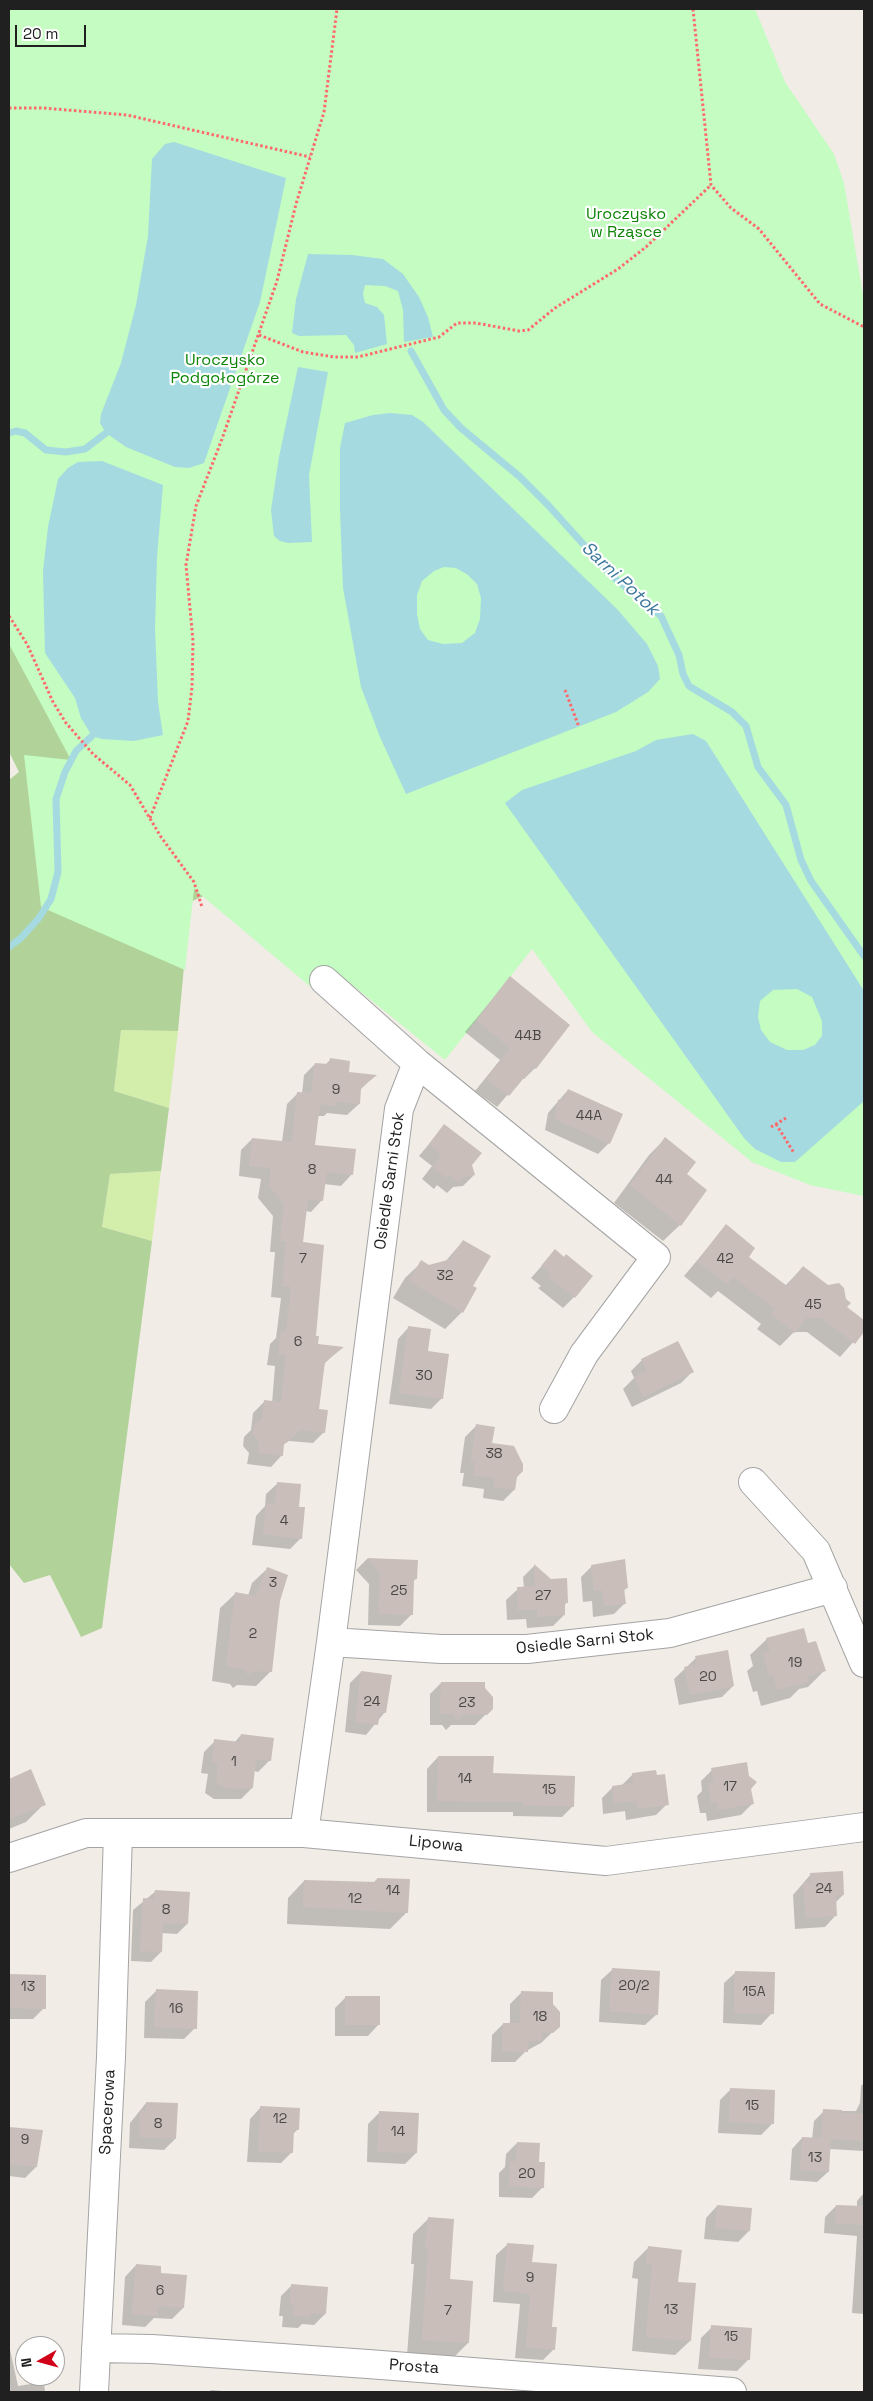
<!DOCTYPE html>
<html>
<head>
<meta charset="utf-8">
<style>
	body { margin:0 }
	#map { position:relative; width:873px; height:2401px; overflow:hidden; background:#f1ece6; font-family:"Space Grotesk",sans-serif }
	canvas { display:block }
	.frame { position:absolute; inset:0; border:10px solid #202020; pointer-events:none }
	.north { position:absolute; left:15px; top:2336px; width:50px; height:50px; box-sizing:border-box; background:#fff; border:1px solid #a6a6a6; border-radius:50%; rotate:263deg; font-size:14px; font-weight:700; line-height:20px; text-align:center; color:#202020 }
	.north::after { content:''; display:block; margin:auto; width:18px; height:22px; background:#d00019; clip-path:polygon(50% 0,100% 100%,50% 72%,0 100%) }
	.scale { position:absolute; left:15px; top:25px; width:71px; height:22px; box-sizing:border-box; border:2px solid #202020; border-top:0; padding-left:6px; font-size:15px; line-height:18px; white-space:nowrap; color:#202020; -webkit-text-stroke:4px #fff; paint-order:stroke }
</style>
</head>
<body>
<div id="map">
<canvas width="873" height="2401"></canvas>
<div class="frame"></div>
<div class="north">N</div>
<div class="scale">20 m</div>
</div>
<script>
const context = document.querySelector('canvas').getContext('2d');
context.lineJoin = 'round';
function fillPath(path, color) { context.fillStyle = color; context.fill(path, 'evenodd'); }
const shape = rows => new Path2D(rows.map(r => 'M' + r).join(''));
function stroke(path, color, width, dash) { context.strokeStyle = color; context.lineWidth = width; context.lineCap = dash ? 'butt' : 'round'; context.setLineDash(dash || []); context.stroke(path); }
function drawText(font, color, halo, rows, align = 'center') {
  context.font = font + ' "Space Grotesk",sans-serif'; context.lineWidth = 4.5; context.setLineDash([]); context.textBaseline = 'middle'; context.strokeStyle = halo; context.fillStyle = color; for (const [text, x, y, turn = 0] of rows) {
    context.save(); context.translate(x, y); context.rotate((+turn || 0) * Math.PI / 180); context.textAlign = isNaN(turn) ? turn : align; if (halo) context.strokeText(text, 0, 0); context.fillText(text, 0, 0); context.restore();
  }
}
const grass = shape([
	[121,1030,178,1031,169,1108,114,1091],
	[161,1171,152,1241,102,1227,110,1174]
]);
const forest = shape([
	[9,9,224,887,190,902,178,1031,121,1030,114,1091,169,1108,161,1171,110,1174,102,1227,152,1241,102,1628,81,1637,50,1575,24,1583,9,1564,9,780,19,772,9,752]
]);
const park = shape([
	[9,9,755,9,785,82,834,154,844,183,864,301,864,1196,810,1185,752,1162,592,1032,532,949,445,1060,330,967,325,999,194,889,185,970,41,907,24,755,71,760,9,644]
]);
const water = shape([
	[174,142,286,178,260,302,204,463,189,468,175,467,126,447,106,433,100,423,101,414,121,363,136,305,148,236,152,159,165,144],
	[308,254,352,255,383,259,403,274,419,297,428,317,433,337,404,342,403,310,398,291,385,286,365,285,363,294,365,303,377,307,384,315,387,344,355,353,354,345,346,335,299,336,292,333,296,299],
	[298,367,328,372,309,475,312,542,288,543,280,541,274,536,271,510,279,457],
	[390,413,412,415,423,422,617,609,647,644,658,666,660,679,648,692,616,712,406,794,380,737,361,687,343,588,340,510,340,448,345,423,373,415],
	[444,567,456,568,468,575,477,584,481,598,480,619,475,633,462,643,443,644,428,640,420,629,417,614,417,595,422,581,434,571],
	[102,461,163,485,157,557,155,629,158,702,163,735,134,741,102,739,92,736,81,718,75,698,45,653,43,571,48,527,58,479,68,468,78,462],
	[693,734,706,741,864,991,864,1101,795,1162,781,1162,755,1149,744,1138,505,803,522,790,636,751,656,740],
	[797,989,812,997,822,1021,822,1036,815,1045,803,1050,787,1050,770,1042,761,1030,758,1017,760,1001,773,990]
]);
const shadow = shape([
	[510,978,535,1068,524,1079,522,1078,497,1107,475,1091,500,1060,465,1032],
	[330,1060,347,1073,374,1076,360,1090,359,1104,347,1115,327,1113,324,1116,318,1116,314,1146,352,1174,341,1186,324,1184,322,1200,311,1212,306,1211,302,1244,317,1345,341,1348,324,1364,318,1410,324,1432,313,1443,289,1441,283,1445,282,1455,271,1467,247,1464,249,1453,243,1446,244,1437,251,1430,253,1413,264,1402,272,1403,275,1366,267,1365,270,1344,276,1338,281,1298,271,1297,275,1252,270,1252,273,1216,258,1198,261,1179,239,1176,241,1150,252,1139,282,1142,287,1104,298,1093,302,1094,304,1075,315,1064,325,1065],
	[568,1090,609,1143,598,1154,545,1130,548,1113],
	[444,1126,471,1165,474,1175,463,1186,453,1187,447,1193,437,1185,434,1189,422,1179,432,1166,419,1156],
	[665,1139,685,1175,680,1225,663,1241,614,1203,649,1155],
	[726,1226,747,1257,785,1286,803,1267,845,1307,864,1322,864,1330,840,1357,807,1332,794,1332,780,1346,757,1329,761,1324,718,1291,711,1298,684,1276],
	[463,1241,471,1286,462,1312,445,1329,393,1298,405,1278,422,1262,429,1266,444,1263],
	[555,1251,574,1297,563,1308,538,1288,541,1286,531,1278],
	[409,1327,426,1352,442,1398,431,1409,389,1404,398,1339],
	[642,1360,692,1372,681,1383,632,1407,623,1389,634,1378,631,1371],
	[476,1426,516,1476,514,1490,503,1501,483,1498,484,1489,462,1486,464,1473,460,1473,465,1437],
	[278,1483,297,1508,301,1538,290,1549,252,1545,256,1516,265,1506,266,1494],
	[367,1559,416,1561,416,1579,412,1582,411,1615,400,1626,368,1625,369,1584,356,1570],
	[534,1566,551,1580,567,1602,564,1606,564,1615,553,1626,527,1628,526,1619,507,1620,506,1600,518,1589,524,1588,523,1577],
	[592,1566,627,1588,623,1591,625,1603,614,1614,593,1617,592,1601,583,1602,581,1577],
	[267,1569,279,1601,271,1671,256,1686,237,1685,233,1688,230,1684,212,1681,220,1608,235,1594,248,1596,252,1583],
	[767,1639,807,1645,824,1671,808,1687,799,1689,790,1698,761,1706,757,1691,753,1692,747,1671,753,1666,750,1655],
	[696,1658,733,1686,722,1697,679,1705,674,1679],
	[361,1672,385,1712,366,1735,345,1732,350,1683],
	[441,1683,484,1688,492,1708,475,1725,451,1725,446,1730,442,1725,430,1725,430,1694],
	[241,1735,270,1760,258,1772,254,1771,252,1788,241,1799,214,1799,205,1793,208,1774,201,1773,204,1752,215,1741,234,1743],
	[438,1757,492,1774,573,1806,562,1817,513,1816,513,1812,427,1812,427,1769],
	[712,1770,750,1789,752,1804,741,1815,707,1821,706,1813,700,1813,697,1796,702,1791,701,1781],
	[31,1771,44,1804,26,1822,9,1829,9,1780],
	[633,1774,667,1804,656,1815,626,1820,625,1811,603,1814,602,1798,613,1787,622,1785],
	[811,1874,843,1895,835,1903,836,1915,825,1927,795,1929,793,1895],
	[377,1879,407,1912,390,1929,287,1924,288,1898,304,1881,373,1883],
	[156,1891,187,1924,177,1934,161,1933,161,1952,151,1962,131,1961,133,1910],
	[613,1969,657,2014,645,2025,599,2022,601,1980],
	[736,1972,772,2013,761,2025,723,2023,724,1983],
	[10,1975,44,2008,33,2019,9,2019],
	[156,1991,195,2028,184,2039,144,2038,145,2002],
	[521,1993,552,2005,559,2026,541,2043,526,2051,515,2062,491,2062,492,2035,503,2024,510,2024,510,2004],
	[346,1997,379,2024,368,2036,335,2036,335,2008],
	[864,2022,864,2049,863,2049],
	[864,2083,864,2151,829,2149,828,2172,817,2182,790,2180,792,2149,802,2138,812,2139,814,2121,824,2111,856,2111,860,2103,861,2086],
	[731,2089,772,2124,761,2135,718,2133,720,2100],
	[146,2103,175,2139,164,2150,129,2148,130,2123],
	[261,2107,298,2129,293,2134,292,2152,281,2163,247,2162,250,2119],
	[380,2112,416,2153,405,2164,367,2162,368,2124],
	[9,2128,42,2131,36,2167,25,2178,9,2176],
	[517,2143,538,2163,543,2187,532,2198,499,2197,499,2173,505,2167,506,2154],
	[864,2193,864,2314,852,2313,857,2236,824,2233,825,2217,836,2206,857,2207,857,2201],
	[717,2206,749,2231,738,2242,704,2239,706,2218],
	[428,2219,468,2343,453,2358,407,2355,414,2264,411,2264,413,2234],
	[508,2244,531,2263,554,2349,543,2360,515,2358,520,2304,493,2302,496,2255],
	[649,2247,676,2283,690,2341,675,2355,632,2351,638,2279,632,2278,634,2262],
	[136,2265,160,2274,183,2308,172,2319,154,2318,145,2327,122,2325,125,2277],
	[292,2285,325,2314,314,2325,302,2324,298,2328,282,2327,283,2316,279,2316,281,2296],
	[712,2327,749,2359,737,2371,698,2369,701,2338],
	[9,2345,18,2386,44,2382,45,2392,9,2392],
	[211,2390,234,2392,209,2392]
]);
const stream = shape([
	[411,351,444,410,461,428,520,477,548,505,611,575,661,616,679,655,683,674,689,686,732,712,746,726,758,767,786,805,801,860,811,881,864,956],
	[9,433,16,431,25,433,46,450,66,452,85,449,106,433],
	[9,947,21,938,39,918,51,899,58,872,56,799,65,772,76,751,92,736]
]);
const building = shape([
	[510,976,570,1025,536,1069,533,1067,509,1096,486,1079,510,1048,476,1020],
	[330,1058,350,1061,349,1072,377,1075,361,1088,360,1104,336,1102,336,1106,320,1104,315,1145,356,1149,353,1175,327,1172,323,1201,308,1199,303,1242,324,1245,316,1336,319,1336,318,1344,344,1347,325,1362,319,1409,328,1410,325,1433,301,1430,284,1444,283,1456,258,1453,259,1442,253,1434,255,1424,262,1419,264,1400,281,1402,286,1355,278,1354,281,1331,286,1332,291,1287,282,1286,286,1241,280,1241,284,1204,269,1186,271,1168,249,1166,252,1138,292,1142,297,1092,311,1093,315,1063,329,1064],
	[568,1089,623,1114,610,1144,555,1119,558,1100,564,1098],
	[444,1124,482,1153,472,1165,475,1175,464,1177,459,1183,449,1175,446,1178,432,1167,442,1155,429,1144],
	[665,1137,696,1162,687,1174,707,1190,681,1226,630,1185],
	[726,1224,755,1248,749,1257,787,1286,803,1266,828,1285,839,1283,844,1288,846,1299,851,1303,847,1307,864,1320,864,1332,855,1344,821,1318,806,1318,795,1333,771,1314,775,1309,733,1277,727,1284,697,1261],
	[463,1240,491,1256,473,1286,477,1288,463,1313,409,1281,421,1260,429,1265,451,1259],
	[555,1249,564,1257,566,1254,593,1276,575,1298,548,1277,551,1274,541,1266],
	[408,1326,431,1329,428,1351,449,1354,443,1399,399,1393],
	[678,1341,694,1372,643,1397,634,1377,647,1371,641,1359],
	[476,1424,495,1427,492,1443,514,1446,523,1464,523,1471,517,1477,515,1490,494,1487,494,1478,473,1475,475,1462,471,1462],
	[277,1482,301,1484,299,1507,305,1507,302,1539,263,1534,266,1503,275,1504],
	[367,1558,418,1560,417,1579,414,1579,413,1615,378,1614,380,1573],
	[625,1559,628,1588,624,1588,626,1604,604,1606,602,1590,594,1591,591,1565],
	[534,1564,551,1579,567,1578,568,1603,565,1603,565,1615,537,1617,537,1609,518,1610,517,1587,535,1586],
	[267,1567,288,1575,280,1601,272,1672,253,1671,248,1675,245,1670,226,1666,235,1592,256,1596],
	[804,1628,808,1643,816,1641,826,1671,807,1676,808,1682,777,1690,773,1675,769,1676,763,1653,770,1651,766,1638],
	[728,1650,734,1686,690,1695,684,1667,697,1664,695,1656],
	[361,1671,392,1675,386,1713,380,1712,378,1725,355,1722],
	[441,1682,485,1682,485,1688,493,1697,493,1709,487,1715,464,1714,458,1720,453,1714,440,1714],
	[241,1734,274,1738,271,1761,256,1759,253,1788,228,1789,216,1782,218,1763,212,1762,214,1739,240,1742],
	[438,1756,494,1756,493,1773,575,1776,574,1807,523,1805,523,1802,437,1801],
	[747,1762,749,1776,757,1782,751,1789,754,1804,718,1810,717,1802,711,1803,708,1783,714,1782,711,1768],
	[31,1769,46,1805,9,1819,9,1779],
	[656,1770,657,1775,665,1774,669,1805,637,1809,636,1801,614,1803,612,1786,633,1783,632,1773],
	[843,1871,844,1895,836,1896,837,1916,806,1918,803,1883,811,1882,810,1873],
	[377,1878,410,1879,408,1913,303,1907,304,1880,377,1882],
	[155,1890,190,1892,188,1924,163,1923,162,1952,140,1951,143,1898,154,1899],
	[612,1968,660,1971,658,2015,609,2011],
	[735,1971,775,1972,774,2014,734,2013],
	[9,1974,46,1975,46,2009,9,2008],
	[156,1989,198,1991,197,2029,154,2027],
	[521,1991,553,1992,553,2004,560,2012,560,2027,553,2033,542,2032,542,2041,528,2041,528,2052,502,2051,503,2023,520,2023],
	[345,1996,380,1996,380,2025,345,2025],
	[730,2088,775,2090,774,2124,729,2122],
	[146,2102,178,2103,176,2139,139,2137,140,2110,146,2111],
	[260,2106,300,2108,299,2130,294,2129,293,2153,258,2151],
	[823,2109,842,2110,842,2113,864,2114,864,2141,831,2139,829,2172,800,2170,802,2137,821,2138],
	[379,2111,419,2113,417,2153,377,2152],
	[9,2127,43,2130,37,2167,9,2164],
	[517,2142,540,2143,539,2162,545,2162,544,2188,509,2186,510,2161,516,2161],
	[717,2205,752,2208,750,2231,715,2228],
	[836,2205,864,2206,864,2225,835,2223],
	[428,2217,454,2219,450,2279,473,2281,469,2343,422,2340,428,2249,425,2249],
	[507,2243,534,2245,532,2262,557,2264,552,2327,557,2327,555,2350,526,2347,530,2294,503,2291],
	[648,2246,682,2250,678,2282,696,2283,691,2341,646,2337,652,2264,646,2264],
	[136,2264,161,2266,161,2273,187,2275,184,2308,158,2306,158,2316,132,2314],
	[291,2284,328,2287,326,2314,311,2313,310,2317,293,2316,294,2305,290,2305],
	[711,2325,752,2328,750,2360,709,2358]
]);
const path = shape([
	[693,9,711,185,731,208,759,229,820,304,864,327],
	[9,108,43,108,127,115,310,157],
	[259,335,303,352,334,357,358,357,439,337,457,323,476,323,519,331,528,330,555,308,618,269,646,247,711,185],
	[9,616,27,644,53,702,66,723,93,754,130,785,161,837,194,882,202,907],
	[565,690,579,727],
	[150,818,188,721,192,687,193,641,186,565,196,506,222,439,277,281,296,204,324,112,337,9],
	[776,1124,794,1153],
	[771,1127,786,1118]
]);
const minor = shape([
	[324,980,417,1063],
	[753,1482,816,1551,864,1663],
	[331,1642,441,1649,527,1649,670,1633,833,1588],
	[304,1833,331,1642,399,1109,417,1063,656,1257,584,1354,554,1409],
	[9,1858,86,1833,304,1833,606,1861,864,1827],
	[96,2348,152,2349,368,2364,732,2392],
	[94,2392,111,2057,118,1833]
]);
const numberNames = [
	["44B",528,1036],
	["9",336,1090],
	["44A",589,1116],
	["8",312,1170],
	["44",664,1180],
	["7",303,1259],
	["42",725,1259],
	["32",445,1276],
	["45",813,1305],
	["6",298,1342],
	["30",424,1376],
	["38",494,1454],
	["4",284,1521],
	["3",273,1583],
	["25",399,1591],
	["27",543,1596],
	["2",253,1634],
	["19",795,1663],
	["20",708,1677],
	["24",372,1702],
	["23",467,1703],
	["1",234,1762],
	["14",465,1779],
	["17",730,1787],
	["15",549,1790],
	["24",824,1889],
	["14",393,1891],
	["12",355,1899],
	["8",166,1910],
	["20/2",634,1986],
	["13",28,1987],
	["15A",754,1992],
	["16",176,2009],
	["18",540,2017],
	["15",752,2106],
	["12",280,2119],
	["8",158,2124],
	["14",398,2132],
	["9",25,2140],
	["13",815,2158],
	["20",527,2174],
	["9",530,2278],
	["6",160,2291],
	["13",671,2310],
	["7",448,2311],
	["15",731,2337]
];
const parkNames = [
	["Uroczysko",626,215],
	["w Rząsce",626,233],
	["Uroczysko",225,361],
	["Podgołogórze",225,379]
];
const streetNames = [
	["Osiedle Sarni Stok",390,1181,-82],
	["Osiedle Sarni Stok",585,1642,-6],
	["Lipowa",436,1844,6],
	["Spacerowa",108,2112,-87],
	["Prosta",414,2367,4]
];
const waterNames = [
	["Sarni Potok",620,579,43]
];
fillPath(grass, '#d3edaa');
fillPath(forest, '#b1d299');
fillPath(park, '#c4fcc2');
fillPath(water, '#a5dae0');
fillPath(shadow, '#0003');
stroke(stream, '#a5dae0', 7);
fillPath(building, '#c9beb9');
stroke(minor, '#a4a4a4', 30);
stroke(path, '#ff696c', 3, [2.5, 2.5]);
stroke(minor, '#fff', 28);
drawText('14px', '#4a4846', null, numberNames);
drawText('16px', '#0c8507', '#fff', parkNames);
drawText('16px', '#202020', '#fff', streetNames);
drawText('italic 18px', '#3f799c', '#fff', waterNames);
</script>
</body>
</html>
